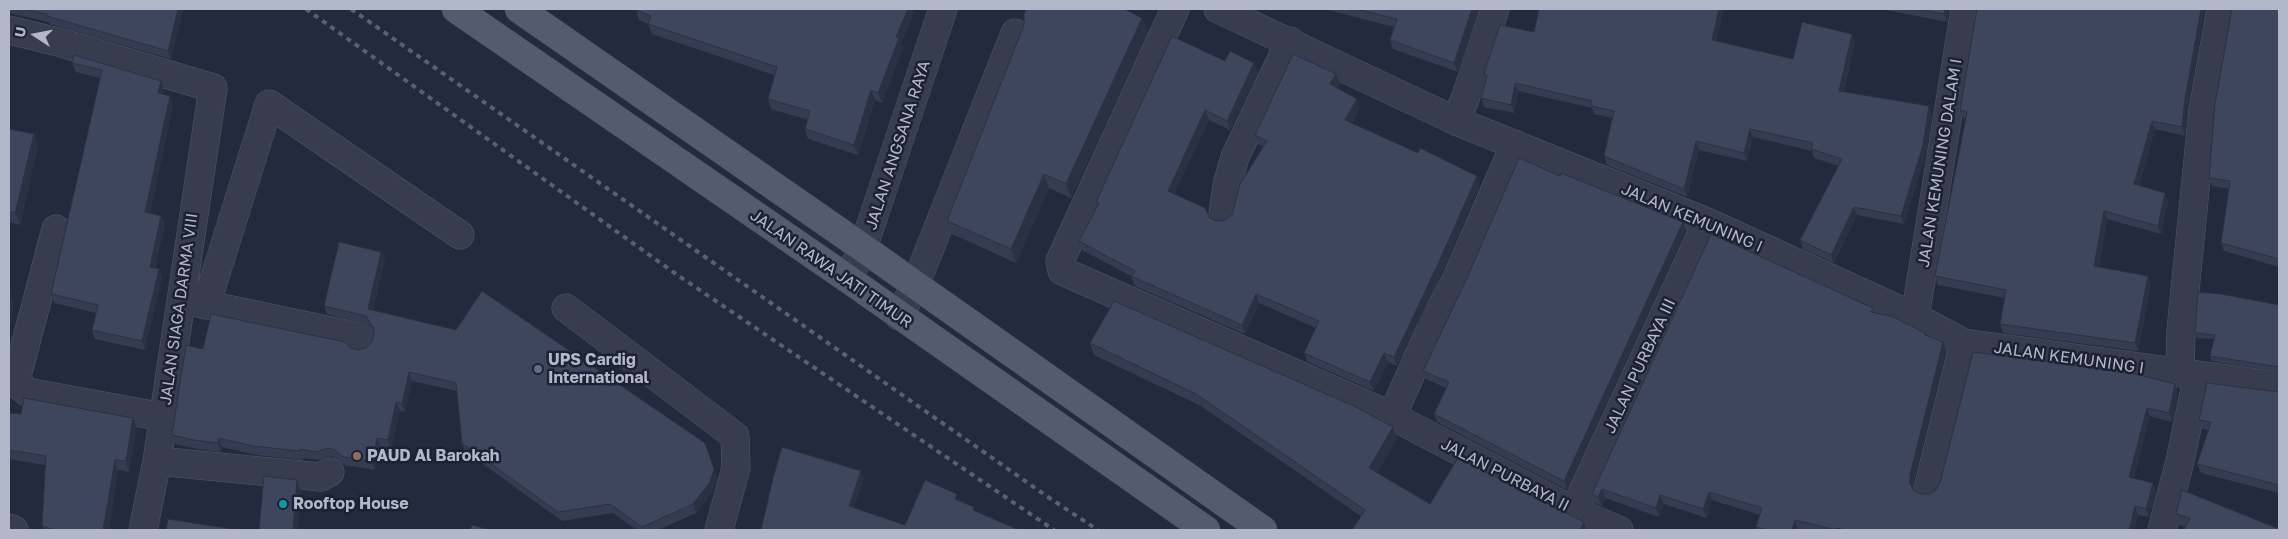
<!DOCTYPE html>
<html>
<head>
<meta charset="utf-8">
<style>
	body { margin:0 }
	#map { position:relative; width:2288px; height:539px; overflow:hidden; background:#232a3e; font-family:"Golos Text",sans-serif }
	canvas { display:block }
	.frame { position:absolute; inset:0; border:10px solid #b2b8c9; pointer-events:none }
	.north { position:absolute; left:10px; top:10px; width:50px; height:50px; -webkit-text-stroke:4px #1c2233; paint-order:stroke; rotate:281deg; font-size:14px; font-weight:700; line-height:20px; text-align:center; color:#b2b8c9 }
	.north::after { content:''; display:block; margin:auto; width:18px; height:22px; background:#b2b8c9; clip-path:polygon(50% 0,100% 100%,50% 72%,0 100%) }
</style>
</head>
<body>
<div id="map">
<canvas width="2288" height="539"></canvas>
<div class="frame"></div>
<div class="north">U</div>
</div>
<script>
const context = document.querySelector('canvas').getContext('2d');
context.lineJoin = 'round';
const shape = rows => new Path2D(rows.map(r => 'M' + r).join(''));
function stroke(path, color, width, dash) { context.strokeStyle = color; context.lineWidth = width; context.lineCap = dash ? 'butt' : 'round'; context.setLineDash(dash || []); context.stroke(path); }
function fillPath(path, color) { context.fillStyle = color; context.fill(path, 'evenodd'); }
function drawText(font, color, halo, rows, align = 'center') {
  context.font = font + ' "Golos Text",sans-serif'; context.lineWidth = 5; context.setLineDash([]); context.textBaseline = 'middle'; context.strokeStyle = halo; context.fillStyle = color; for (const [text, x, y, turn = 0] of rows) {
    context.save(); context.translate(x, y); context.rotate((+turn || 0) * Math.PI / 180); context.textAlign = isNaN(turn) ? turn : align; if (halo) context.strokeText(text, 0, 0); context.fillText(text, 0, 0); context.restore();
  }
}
const minor = shape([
	[1175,9,1060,261,1062,271,1392,416,1574,511,1619,530],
	[1218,9,1456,121,1707,222,1915,317,1964,343,2279,386],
	[9,30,62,43,213,88,157,461,143,530],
	[1456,121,1466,96,1495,9],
	[1223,215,1227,185,1235,157,1290,41],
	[56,229,17,376,20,386,27,392,163,417],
	[848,279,863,248,943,9],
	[189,301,359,337,362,343],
	[206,305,269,104,460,235],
	[566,308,735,436,736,468,719,530],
	[899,316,915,286,1015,33],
	[1915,317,1965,9],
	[2180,373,2181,330,2203,110,2221,9],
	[1392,416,1434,322,1456,280,1515,144],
	[157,461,321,477,330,472],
	[1928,488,1964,343],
	[1574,511,1707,222],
	[9,528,14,530],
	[2162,530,2180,461,2198,375]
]);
const major = shape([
	[456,9,848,279,1206,530],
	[519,9,863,248,1263,530]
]);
const rail = shape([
	[306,9,676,274,1054,530],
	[351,9,1048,497,1098,530]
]);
const wall = shape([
	[9,9,183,9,171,59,50,24,49,22,9,13],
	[633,9,913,9,914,12,901,43,903,48,882,103,875,100,858,155,808,139,805,129,808,120,771,109,768,99,774,75,652,34,648,24,639,20,636,10],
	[1026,9,1129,9,1128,11,1142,18,1148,32,1071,198,1049,188,1016,263,952,234,947,221,1024,25],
	[1324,9,1479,9,1458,72,1393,49,1390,40,1394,27],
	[1881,9,1949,9,1947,22],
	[1977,9,2205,9,2188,107,2185,136,2155,129,2139,186,2165,193,2168,201,2161,234,2107,219,2099,267,2148,276,2151,285,2138,351,2003,333,2000,324,2005,298,1938,285,1935,276,1966,119,1963,118,1960,110],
	[2279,9,2279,267,2224,251,2221,243,2229,189,2212,186,2209,178],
	[1717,41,1793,59,1855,42,1844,92,1932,114,1926,154,1904,224,1857,215,1834,263,1803,249,1800,240,1839,166,1814,158,1812,151,1753,137,1747,161,1699,150,1687,197,1607,165,1604,156,1612,118,1594,114,1592,108,1518,91,1514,113,1484,107,1481,98,1486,79,1484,74],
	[74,55,164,90,163,94,173,105,150,213,161,216,165,225,155,268,159,269,162,278,145,350,95,339,92,330,96,313,54,303,51,294,100,78,76,72,72,63],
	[1225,61,1258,73,1230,130,1209,120,1174,194,1210,218,1217,221,1225,220,1232,215,1263,146,1258,144,1255,135,1340,84,1337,88,1360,108,1352,123,1480,185,1442,273,1397,366,1388,362,1374,391,1308,362,1304,353,1316,328,1259,303,1245,334,1135,286,1131,276,1082,250,1079,241,1098,205,1096,202],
	[9,129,34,134,38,146,20,225,9,222],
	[1560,176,1683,222,1686,230,1567,490,1437,422,1434,414,1446,388,1426,379,1423,371],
	[381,252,385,261,373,310,717,478,713,491,696,513,658,530,637,530,613,513,562,521,465,451,462,443,457,391,412,381,405,412,400,411,391,449,380,447,375,470,344,465,338,459,331,456,319,460,303,458,303,460,256,455,222,447,221,452,197,449,175,444,172,435,203,349,351,348,357,350,366,348,372,342,374,335,369,325,327,314,324,306],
	[2279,305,2279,372,2211,361,2210,356,2214,339,2196,338,2195,333],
	[1875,313,1926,336,1943,342,1946,351,1913,484,1913,489,1914,491,1921,494,1930,494,2175,384,2178,393,2172,422,2150,416,2134,479,2156,492,2149,517,2138,515,2134,530,1803,530,1798,529,1798,530,1757,530,1756,527,1760,515,1712,500,1707,518,1664,504,1659,517,1605,498,1602,506,1595,503,1592,494],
	[1090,343,1393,427,1397,439,1377,473,1430,504,1361,516,1201,406,1094,355],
	[2279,392,2279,493,2201,473,2197,464,2209,430,2203,429,2199,420],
	[9,413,21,414,133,418,137,428,129,472,118,470,109,530,44,530,42,526,45,465,9,459],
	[2176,514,2279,529,2186,527,2179,525]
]);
const shadedWall = shape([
	[178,9,183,9,171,59,168,51],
	[908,9,913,9,914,12,901,43,903,48,882,103,878,93,896,37],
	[1472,9,1479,9,1458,72,1454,63],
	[1719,9,1724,9,1715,48,1712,40],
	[1945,9,1949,9,1947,22,1944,14],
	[2201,9,2205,9,2188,107,2185,136,2182,127,2185,99],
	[1142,18,1148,32,1071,198,1066,184],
	[1852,34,1855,42,1842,99,1839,91],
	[1254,63,1258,73,1230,130,1227,121],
	[1336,74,1340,84,1334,94,1330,84],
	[161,81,164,90,161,102,158,93],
	[1515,83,1518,91,1514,113,1511,105],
	[871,90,875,100,858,155,854,145],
	[170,96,173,105,148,221,145,212],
	[1357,99,1360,108,1348,129,1345,120],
	[1929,106,1932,114,1926,154,1904,224,1901,216],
	[1205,110,1209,120,1171,200,1168,191],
	[2152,121,2155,129,2137,193,2134,184],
	[1750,129,1753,137,1747,161,1744,153],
	[34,134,38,146,20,225,15,213],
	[1696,141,1699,150,1687,197,1684,189],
	[1044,174,1049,188,1016,263,1011,249],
	[1477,176,1480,185,1442,273,1397,366,1394,357],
	[2165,193,2168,201,2161,234,2158,226],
	[1854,207,1857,215,1834,263,1831,255],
	[2104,211,2107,219,2097,274,2094,266],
	[161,216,165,225,153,276,150,267],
	[1683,222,1686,230,1567,490,1564,481],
	[381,252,385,261,371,318,368,309],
	[159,269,162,278,145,350,142,341],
	[2148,276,2151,285,2138,351,2135,343],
	[1256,294,1259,303,1245,334,1242,325],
	[11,295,14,304,9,334,9,306],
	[1943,342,1946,351,1913,484,1913,493,1910,484,1910,475],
	[1384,353,1388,362,1374,391,1370,382],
	[409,372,412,381,405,412,402,404],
	[2175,384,2178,393,2172,422,2169,413],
	[396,402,400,411,391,449,388,440],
	[2147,408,2150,416,2132,486,2129,477],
	[133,418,137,428,129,472,126,461],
	[1393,427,1397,439,1373,480,1369,468],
	[219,438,222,447,221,452,218,443],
	[377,438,380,447,375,470,372,462],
	[705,443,717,478,713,491,696,513,693,504],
	[115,460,118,470,109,530,103,530],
	[861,471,864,479,852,514,849,506],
	[297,480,301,491,298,530,293,530],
	[2153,483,2156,492,2149,517,2146,509],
	[1602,489,1605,498,1602,506,1598,497],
	[1709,492,1712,500,1707,518,1703,509],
	[1660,495,1664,504,1659,517,1656,508],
	[2135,506,2138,515,2134,530,2129,530],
	[1795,520,1798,529,1798,530,1792,530],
	[1584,522,1586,530,1580,530]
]);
const building = shape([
	[24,9,178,9,168,51,47,16,47,14,24,9],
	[636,9,908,9,896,37,899,38,878,93,871,90,854,145,805,129,810,111,768,99,777,67,648,24,651,16,636,10,636,9],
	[1026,9,1124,9,1142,18,1066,184,1044,174,1011,249,947,221,1024,25,1024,14,1026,9],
	[1356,9,1472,9,1454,63,1390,40,1397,19,1356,9],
	[1539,9,1719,9,1712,40,1793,59,1802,22,1852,34,1839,91,1929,106,1923,145,1901,216,1854,207,1831,255,1800,240,1842,159,1811,149,1813,143,1750,129,1744,153,1696,141,1684,189,1604,156,1614,111,1591,106,1592,101,1515,83,1511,105,1481,98,1487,75,1484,74,1500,25,1534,32,1539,9],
	[1918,9,1945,9,1944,14,1918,9],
	[1977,9,2201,9,2185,99,2182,127,2152,121,2134,184,2165,193,2158,226,2104,211,2094,266,2148,276,2135,343,2000,324,2006,290,1935,276,1967,112,1960,110,1977,9],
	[2232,9,2279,9,2279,259,2221,243,2230,181,2209,178,2215,104,2232,9],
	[1172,36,1225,61,1230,51,1254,63,1227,121,1205,110,1168,191,1205,208,1210,218,1217,221,1225,220,1232,215,1240,184,1267,141,1255,135,1293,54,1336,74,1330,84,1357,99,1345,120,1418,153,1420,148,1477,176,1438,264,1394,357,1384,353,1370,382,1304,353,1319,321,1256,294,1242,325,1131,276,1135,271,1079,241,1099,203,1096,202,1172,36],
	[74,55,161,81,158,93,170,96,145,212,161,216,150,267,159,269,142,341,92,330,98,305,51,294,102,70,72,63,74,55],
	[9,129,34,134,15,213,9,211,9,129],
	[1519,158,1560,176,1561,173,1683,222,1564,481,1434,414,1449,382,1423,371,1467,278,1519,158],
	[1711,234,1873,308,1871,312,1891,316,1925,333,1925,335,1943,342,1910,475,1910,484,1914,491,1921,494,1930,494,1936,490,1940,483,1973,352,2131,373,2175,384,2169,413,2147,408,2129,477,2153,483,2146,509,2135,506,2129,530,1846,530,1836,528,1836,530,1795,520,1792,530,1768,530,1756,527,1762,508,1709,492,1703,509,1660,495,1656,508,1602,489,1598,497,1592,494,1711,234],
	[339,242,381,252,368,309,456,330,482,291,705,443,714,469,710,482,693,504,642,527,610,504,558,512,462,443,456,383,409,372,402,404,396,402,388,440,377,438,372,462,341,456,335,450,328,448,316,452,300,449,300,451,253,446,219,438,218,443,194,440,172,435,186,345,203,349,211,314,345,342,351,348,357,350,366,348,372,342,374,335,373,327,366,316,324,306,339,242],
	[2198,292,2221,294,2279,305,2279,367,2210,356,2215,335,2195,333,2198,292],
	[9,295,11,295,9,306,9,295],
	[1114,301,1356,407,1393,427,1369,468,1430,504,1458,458,1584,522,1580,530,1352,530,1365,510,1196,394,1090,343,1114,301],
	[2207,383,2279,392,2279,485,2197,464,2211,422,2199,420,2207,383],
	[24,398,133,418,126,461,115,460,103,530,55,530,42,526,46,456,9,450,9,413,21,414,24,398],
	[782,447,861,471,849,506,905,525,925,480,957,494,955,499,974,507,973,510,1019,530,761,530,773,478,782,447],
	[264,476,297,480,293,530,259,530,264,476],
	[2182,490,2279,529,2279,530,2184,530,2190,518,2176,514,2182,490],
	[168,519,239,530,166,530,168,519],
	[472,525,491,530,470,530,472,525]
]);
const markers = [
	[538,369,5,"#5c6f8a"],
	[357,456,5,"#8d6e63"],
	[283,504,5,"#0f9aa8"]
];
const streetNames = [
	["JALAN ANGSANA RAYA",898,145,-72],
	["JALAN KEMUNING DALAM I",1940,163,-81],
	["JALAN KEMUNING I",1692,218,23],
	["JALAN RAWA JATI TIMUR",831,269,35],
	["JALAN SIAGA DARMA VIII",179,309,-82],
	["JALAN KEMUNING I",2069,358,8],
	["JALAN PURBAYA III",1640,366,-65],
	["JALAN PURBAYA II",1505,475,27]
];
const poiNames = [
	["UPS Cardig",548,360],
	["International",548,378],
	["PAUD Al Barokah",367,456],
	["Rooftop House",293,504]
];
stroke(minor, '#525869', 29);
stroke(major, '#404657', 29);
stroke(minor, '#373d4e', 28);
stroke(major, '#545b6e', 28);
stroke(rail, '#586075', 4, [5, 5]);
fillPath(wall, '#353c51');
fillPath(shadedWall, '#2b3142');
fillPath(building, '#3e465e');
stroke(building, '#2b3142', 1);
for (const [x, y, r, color] of markers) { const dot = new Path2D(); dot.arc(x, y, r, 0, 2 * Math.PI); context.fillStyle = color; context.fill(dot); stroke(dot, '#1c2233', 2); }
drawText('16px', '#b2b8c9', '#1c2233', streetNames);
drawText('bold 16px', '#b2b8c9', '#1c2233', poiNames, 'left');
</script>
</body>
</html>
